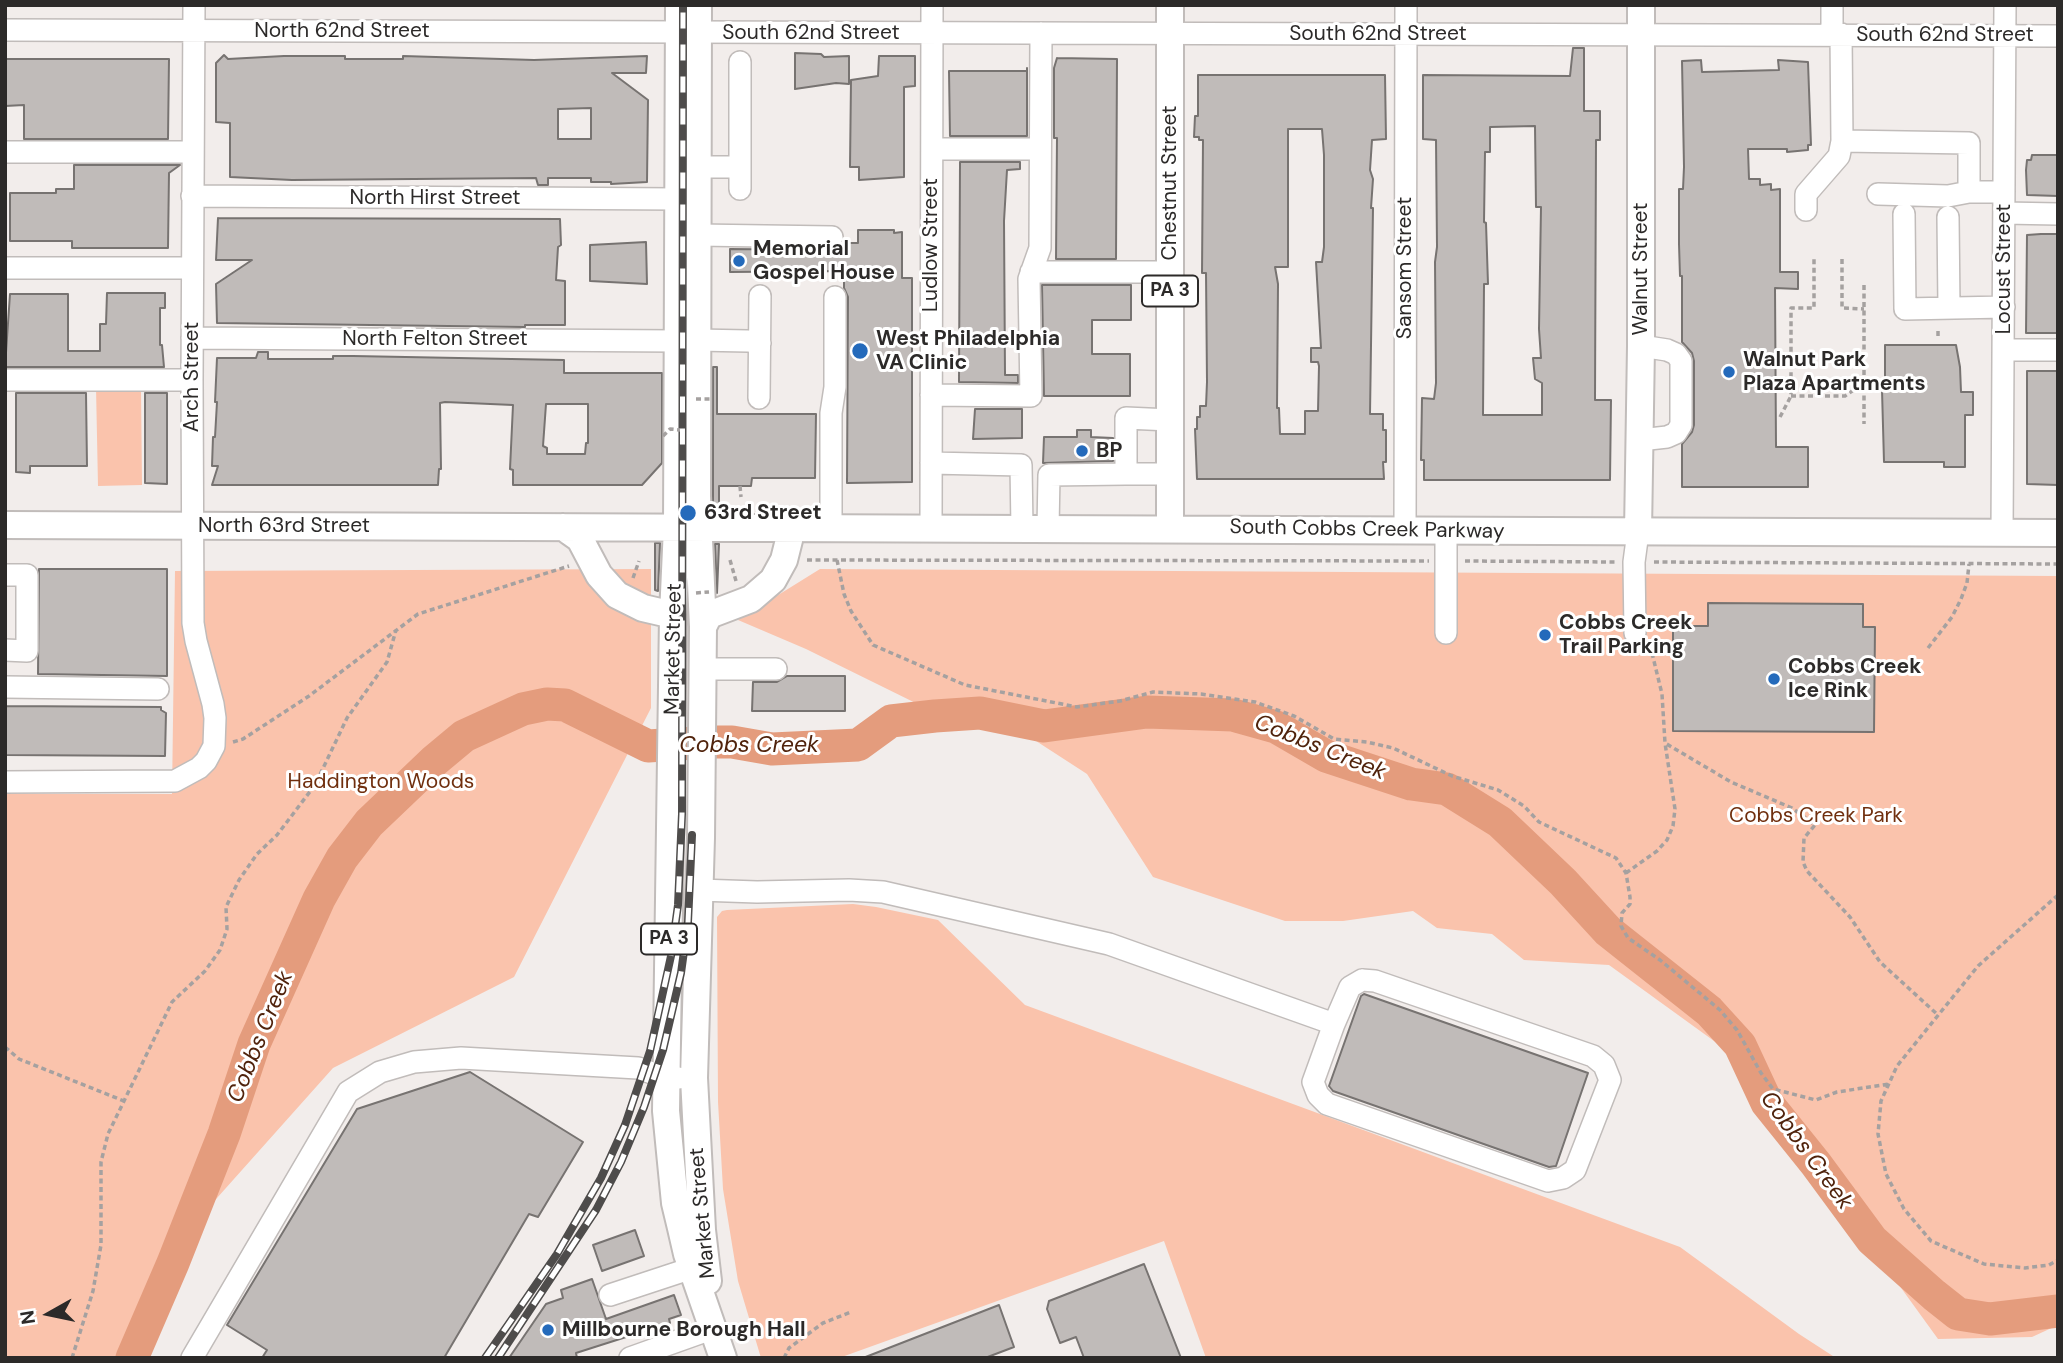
<!DOCTYPE html>
<html>
<head>
<meta charset="utf-8">
<style>
	body { margin:0 }
	#map { position:relative; width:2063px; height:1363px; overflow:hidden; background:#f2edeb; font-family:"DM Sans",sans-serif }
	canvas { display:block }
	.frame { position:absolute; inset:0; border:7px solid #2c2a29; pointer-events:none }
	.north { position:absolute; left:14px; top:1279px; width:70px; height:70px; -webkit-text-stroke:5px #fff; paint-order:stroke; rotate:261deg; font-size:19px; font-weight:700; line-height:28px; text-align:center; color:#2c2a29 }
	.north::after { content:''; display:block; margin:auto; width:24px; height:32px; background:#2c2a29; clip-path:polygon(50% 0,100% 100%,50% 72%,0 100%) }
</style>
</head>
<body>
<div id="map">
<canvas width="2063" height="1363"></canvas>
<div class="frame"></div>
<div class="north">N</div>
</div>
<script>
const context = document.querySelector('canvas').getContext('2d');
context.lineJoin = 'round';
function fillPath(path, color) { context.fillStyle = color; context.fill(path, 'evenodd'); }
const shape = rows => new Path2D(rows.map(r => 'M' + r).join(''));
function stroke(path, color, width, dash) { context.strokeStyle = color; context.lineWidth = width; context.lineCap = dash ? 'butt' : 'round'; context.setLineDash(dash || []); context.stroke(path); }
function drawText(font, color, halo, rows, align = 'center') {
  context.font = font + ' "DM Sans",sans-serif'; context.lineWidth = 6; context.setLineDash([]); context.textBaseline = 'middle'; context.strokeStyle = halo; context.fillStyle = color; for (const [text, x, y, turn = 0] of rows) {
    context.save(); context.translate(x, y); context.rotate((+turn || 0) * Math.PI / 180); context.textAlign = isNaN(turn) ? turn : align; if (halo) context.strokeText(text, 0, 0); context.fillText(text, 0, 0); context.restore();
  }
}
const green = shape([
	[96,387,141,387,142,485,98,486],
	[651,569,651,708,514,977,333,1068,184,1235,141,1335,129,1358,5,1358,5,794,172,794,175,571],
	[820,569,2058,576,2058,1325,2032,1337,1938,1339,1732,1054,1609,965,1524,960,1492,934,1437,928,1413,911,1343,921,1285,921,1153,877,1087,774,1016,728,946,718,806,649,738,620],
	[853,904,876,907,938,920,1025,1005,1680,1247,1799,1334,1836,1358,1206,1358,1164,1241,839,1358,761,1358,738,1281,723,1189,718,1102,717,917,722,911,727,910]
]);
const river = shape([
	[132,1358,173,1263,224,1134,254,1044,319,899,342,858,369,823,434,761,464,736,523,709,547,704,565,705,648,746,710,742,732,742,772,749,858,745,891,721,935,716,980,713,1044,726,1147,712,1233,715,1276,727,1326,756,1411,784,1447,789,1500,822,1563,882,1608,931,1709,1011,1740,1045,1767,1103,1816,1164,1872,1240,1934,1295,1958,1314,1990,1319,2058,1311]
]);
const building = shape([
	[1573,48,1584,48,1584,111,1600,111,1600,140,1596,140,1595,400,1611,400,1610,480,1424,480,1424,460,1421,460,1422,398,1434,399,1436,383,1435,262,1437,247,1436,140,1423,139,1423,75,1570,76,1573,48],
	[1535,126,1536,207,1541,207,1539,329,1541,358,1533,358,1535,379,1542,383,1542,415,1483,415,1484,284,1488,284,1486,223,1484,222,1485,152,1490,152,1490,127,1535,126],
	[795,53,821,54,824,57,849,56,849,84,836,83,795,89,795,53],
	[224,55,228,59,284,56,345,56,345,59,403,59,403,56,534,60,647,56,646,73,612,73,648,100,647,182,611,184,611,182,591,182,591,178,548,178,548,185,538,185,536,178,292,180,230,177,230,123,216,122,216,63,224,55],
	[591,108,591,139,558,139,558,109,591,108],
	[879,56,915,56,915,86,904,87,904,177,859,180,859,167,850,167,851,80,878,76,879,56],
	[1057,58,1117,59,1116,259,1056,259,1057,138,1054,138,1054,68,1057,58],
	[5,59,169,59,168,139,24,139,24,105,5,106,5,59],
	[1701,60,1702,72,1779,70,1778,60,1808,62,1811,145,1808,145,1808,150,1787,152,1787,149,1748,149,1749,179,1760,179,1760,185,1771,184,1771,190,1780,189,1780,272,1798,272,1798,289,1775,288,1776,447,1808,447,1808,487,1682,487,1682,444,1692,432,1694,425,1694,361,1692,353,1682,342,1682,276,1680,276,1679,244,1679,189,1683,189,1684,167,1682,61,1701,60],
	[1027,68,1027,136,950,136,949,71,1027,71,1027,68],
	[1198,75,1385,75,1386,139,1372,140,1370,170,1373,179,1371,208,1373,208,1370,414,1383,414,1383,430,1386,430,1386,462,1383,462,1384,479,1197,479,1195,429,1197,429,1197,417,1200,417,1200,406,1206,406,1207,382,1206,273,1202,273,1203,140,1199,140,1199,137,1194,137,1195,116,1198,116,1198,75],
	[1288,129,1322,129,1324,155,1324,247,1322,262,1316,262,1321,348,1311,348,1311,362,1318,362,1319,366,1318,411,1305,411,1305,434,1280,434,1279,408,1277,408,1278,284,1275,267,1288,267,1288,129],
	[2032,155,2058,155,2058,196,2027,195,2026,170,2027,160,2031,160,2032,155],
	[960,162,1020,162,1020,169,1007,170,1004,221,1005,375,1018,375,1018,383,959,382,960,162],
	[74,165,180,165,169,173,168,248,72,248,72,241,10,241,10,193,56,193,56,189,74,189,74,165],
	[218,218,560,219,561,245,558,247,556,280,565,281,565,325,525,325,525,327,217,323,216,284,252,260,216,260,218,218],
	[858,230,894,230,894,233,902,232,902,278,912,278,912,482,847,483,848,297,844,288,844,271,730,272,730,249,832,250,843,243,858,243,858,230],
	[2041,234,2058,234,2058,333,2026,333,2027,235,2041,234],
	[646,242,647,284,590,281,590,245,646,242],
	[1042,285,1131,285,1131,320,1092,320,1092,354,1130,354,1130,396,1044,396,1042,285],
	[107,293,165,293,165,308,160,308,160,345,162,345,164,367,5,367,10,294,68,294,68,351,100,351,100,324,106,324,107,293],
	[1885,345,1956,345,1960,367,1961,392,1973,392,1973,415,1965,415,1965,467,1944,467,1944,462,1884,462,1882,390,1885,390,1885,345],
	[258,352,268,352,268,359,333,359,333,356,353,356,564,360,564,373,662,373,662,463,642,485,513,485,513,470,510,469,513,405,445,402,440,403,441,469,439,469,438,485,212,485,218,466,212,466,213,437,215,437,217,402,215,402,217,358,256,358,258,352],
	[546,404,588,404,588,443,586,443,585,454,547,454,547,448,543,446,546,404],
	[713,367,717,367,717,414,816,414,815,478,752,478,751,486,719,486,719,512,713,512,713,367],
	[2027,371,2058,371,2058,485,2027,484,2027,371],
	[16,393,86,393,87,466,30,466,30,473,16,472,16,393],
	[145,393,167,393,167,484,145,483,145,393],
	[975,409,1022,409,1022,438,973,439,975,409],
	[1077,430,1091,430,1091,437,1113,438,1113,461,1043,463,1044,437,1077,437,1077,430],
	[655,543,660,543,658,591,655,590,655,543],
	[715,544,719,544,717,593,715,544],
	[39,569,167,569,167,676,38,674,39,569],
	[1708,603,1863,604,1863,627,1875,627,1874,732,1673,731,1673,626,1708,626,1708,603],
	[787,676,845,676,845,711,752,711,753,682,777,682,787,676],
	[5,706,161,707,161,710,166,713,165,756,6,755,5,706],
	[1364,994,1588,1073,1556,1166,1549,1167,1333,1091,1329,1086,1361,996,1364,994],
	[470,1072,583,1142,538,1217,529,1214,444,1358,262,1358,267,1350,227,1325,357,1109,470,1072],
	[635,1230,644,1256,602,1271,593,1245,635,1230],
	[1144,1264,1181,1358,1084,1358,1076,1337,1060,1343,1047,1309,1049,1301,1144,1264],
	[592,1279,606,1319,674,1295,681,1315,669,1319,670,1323,576,1353,577,1358,509,1358,546,1304,563,1298,561,1290,592,1279],
	[999,1305,1014,1347,985,1358,863,1358,999,1305]
]);
const path = shape([
	[1842,259,1842,308,1864,309],
	[1864,285,1864,424],
	[1938,336,1938,328],
	[1791,396,1845,396,1861,385,1869,385],
	[1780,417,1791,396,1791,308,1814,308,1814,258],
	[740,486,741,497],
	[730,560,736,581],
	[807,560,1429,561],
	[837,560,844,594,851,611,873,645,965,685,1077,707,1120,701,1153,692,1201,694,1255,702,1294,716,1334,739,1367,742,1393,748,1452,776,1498,790,1524,806,1539,822,1616,858,1626,873,1630,897,1630,904,1622,913,1621,926,1628,938,1660,960,1720,1010,1737,1030,1761,1073,1773,1089,1816,1100,1837,1092,1889,1084],
	[1465,561,1615,562],
	[1654,562,2058,564],
	[633,578,639,561],
	[1928,648,1952,617,1961,599,1967,583,1969,564],
	[1652,653,1662,694,1665,743,1731,782,1792,808,1815,825,1804,838,1803,862,1807,871,1850,917,1880,962,1938,1015],
	[233,742,243,739,309,696,418,614,569,566],
	[1626,873,1657,851,1667,840,1673,826,1675,809,1665,743],
	[2058,895,1978,966,1897,1066,1881,1101,1878,1134,1886,1174,1904,1209,1931,1241,1984,1264,2025,1268,2049,1265,2058,1260],
	[5,1047,19,1059,124,1101],
	[72,1358,93,1291,101,1245,101,1162,108,1134,172,1002,205,971,220,950,227,929,226,907,239,880,257,854,277,835,315,785,347,718,387,662,396,630],
	[784,1358,789,1348,823,1323,851,1312]
]);
const minor = shape([
	[5,30,2058,36],
	[1832,34,1832,5],
	[740,62,740,189],
	[1842,141,1969,143,1969,192,2004,192],
	[932,149,1040,149],
	[5,152,192,152],
	[698,167,740,167],
	[1878,194,1948,196,1969,192],
	[192,196,678,199],
	[1806,210,1806,194,1839,156,1842,141,1841,34],
	[2004,213,2058,214],
	[1904,214,1905,309,2004,307],
	[1948,217,1949,308],
	[698,235,832,237],
	[5,268,192,268],
	[1031,272,1170,272],
	[192,338,678,341],
	[697,340,748,341,760,343],
	[2004,350,2058,350],
	[5,380,192,380],
	[931,395,1031,396,1029,279,1040,248,1041,33],
	[759,398,760,296],
	[1640,440,1667,437,1676,433,1681,425,1681,361,1676,354,1667,350,1641,346],
	[931,463,1021,465,1022,528],
	[1126,474,1170,474],
	[831,528,831,413,835,387,835,297],
	[931,528,932,5],
	[1048,528,1049,475,1126,474,1126,418,1170,420],
	[1405,531,1406,5],
	[1446,531,1446,633],
	[2002,533,2005,5],
	[5,575,27,575,27,651,5,650],
	[1635,633,1634,562,1638,532],
	[702,669,776,669],
	[5,687,158,689],
	[5,782,175,781,199,768,206,761,214,746,215,718,213,704,196,641,193,623,192,380,194,5],
	[699,890,757,892,849,890,883,892,1109,944,1334,1024],
	[1362,980,1375,981,1593,1056,1604,1065,1610,1080,1575,1170,1563,1178,1548,1181,1327,1104,1318,1095,1313,1082,1334,1024,1350,987,1362,980],
	[610,1295,692,1268],
	[192,1358,348,1092,380,1072,414,1062,461,1058,638,1068,666,1078,679,1078],
	[630,1358,714,1328]
]);
const major = shape([
	[679,5,677,527,673,615,666,1111,675,1203,681,1228,687,1254,723,1358],
	[698,5,697,496,703,627,701,838,694,1078,702,1230,708,1281],
	[5,525,2058,533],
	[563,527,580,539,599,575,617,595,643,608,673,615],
	[1170,529,1170,5],
	[1638,532,1641,346,1641,5],
	[703,627,709,615,751,599,773,580,784,560,792,528]
]);
const rail = shape([
	[485,1358,557,1254,601,1178,625,1125,650,1051,671,956,678,905,682,814,683,5],
	[498,1358,596,1210,621,1162,644,1107,663,1050,681,973,688,922,692,835]
]);
const pathBridge = shape([
	[696,399,713,399],
	[663,436,670,429,680,430],
	[669,592,679,592],
	[696,593,709,592]
]);
const markers = [
	[739,261,7,"#246abb"],
	[860,351,9,"#246abb"],
	[1729,372,7,"#246abb"],
	[1082,451,7,"#246abb"],
	[688,513,9,"#246abb"],
	[1545,635,7,"#246abb"],
	[1774,679,7,"#246abb"],
	[548,1330,7,"#246abb"]
];
const shields = [
	[1170,291,56],
	[669,939,56]
];
const shieldNames = [
	["PA 3",1170,291],
	["PA 3",669,939]
];
const streetNames = [
	["North 62nd Street",342,31],
	["South 62nd Street",811,33],
	["South 62nd Street",1378,34],
	["South 62nd Street",1945,35],
	["Chestnut Street",1170,183,-90],
	["North Hirst Street",435,198],
	["Ludlow Street",931,245,-90],
	["Sansom Street",1405,268,-90],
	["Walnut Street",1641,269,-90],
	["Locust Street",2004,269,-90],
	["North Felton Street",435,339],
	["Arch Street",192,377,-90],
	["North 63rd Street",284,526],
	["South Cobbs Creek Parkway",1367,530,1],
	["Market Street",674,649,-89],
	["Market Street",703,1213,-95]
];
const poiNames = [
	["Memorial",753,249],
	["Gospel House",753,273],
	["West Philadelphia",876,339],
	["VA Clinic",876,363],
	["Walnut Park",1743,360],
	["Plaza Apartments",1743,384],
	["BP",1096,451],
	["63rd Street",704,513],
	["Cobbs Creek",1559,623],
	["Trail Parking",1559,647],
	["Cobbs Creek",1788,667],
	["Ice Rink",1788,691],
	["Millbourne Borough Hall",562,1330]
];
const parkNames = [
	["Haddington Woods",381,782],
	["Cobbs Creek Park",1816,816]
];
const waterNames = [
	["Cobbs Creek",749,746],
	["Cobbs Creek",1320,748,22],
	["Cobbs Creek",261,1037,-68],
	["Cobbs Creek",1806,1151,54]
];
fillPath(green, '#fac3ac');
stroke(river, '#e49c7d', 33);
fillPath(building, '#c0bbb9');
stroke(building, '#777371', 2);
stroke(minor, '#c1bcba', 24);
stroke(major, '#c1bcba', 30);
stroke(path, '#a5a1a0', 3.5, [5, 3.5]);
stroke(minor, '#fff', 21);
stroke(major, '#fff', 26);
stroke(rail, '#4e4c4b', 8);
stroke(rail, '#fff', 5, [16]);
stroke(pathBridge, '#a5a1a0', 3.5, [5, 3.5]);
for (const [x, y, r, color] of markers) { const dot = new Path2D(); dot.arc(x, y, r, 0, 2 * Math.PI); context.fillStyle = color; context.fill(dot); stroke(dot, '#fff', 2.5); }
for (const [x, y, w] of shields) { const box = new Path2D(); box.roundRect(x - w / 2, y - 15.5, w, 31, 5); context.fillStyle = '#fff'; context.fill(box); stroke(box, '#2c2a29', 2); }
drawText('bold 19px', '#2c2a29', null, shieldNames);
drawText('21px', '#2c2a29', '#fff', streetNames);
drawText('bold 21px', '#2c2a29', '#fff', poiNames, 'left');
drawText('21px', '#702f0e', '#fff', parkNames);
drawText('italic 23px', '#50230c', '#fff', waterNames);
</script>
</body>
</html>
